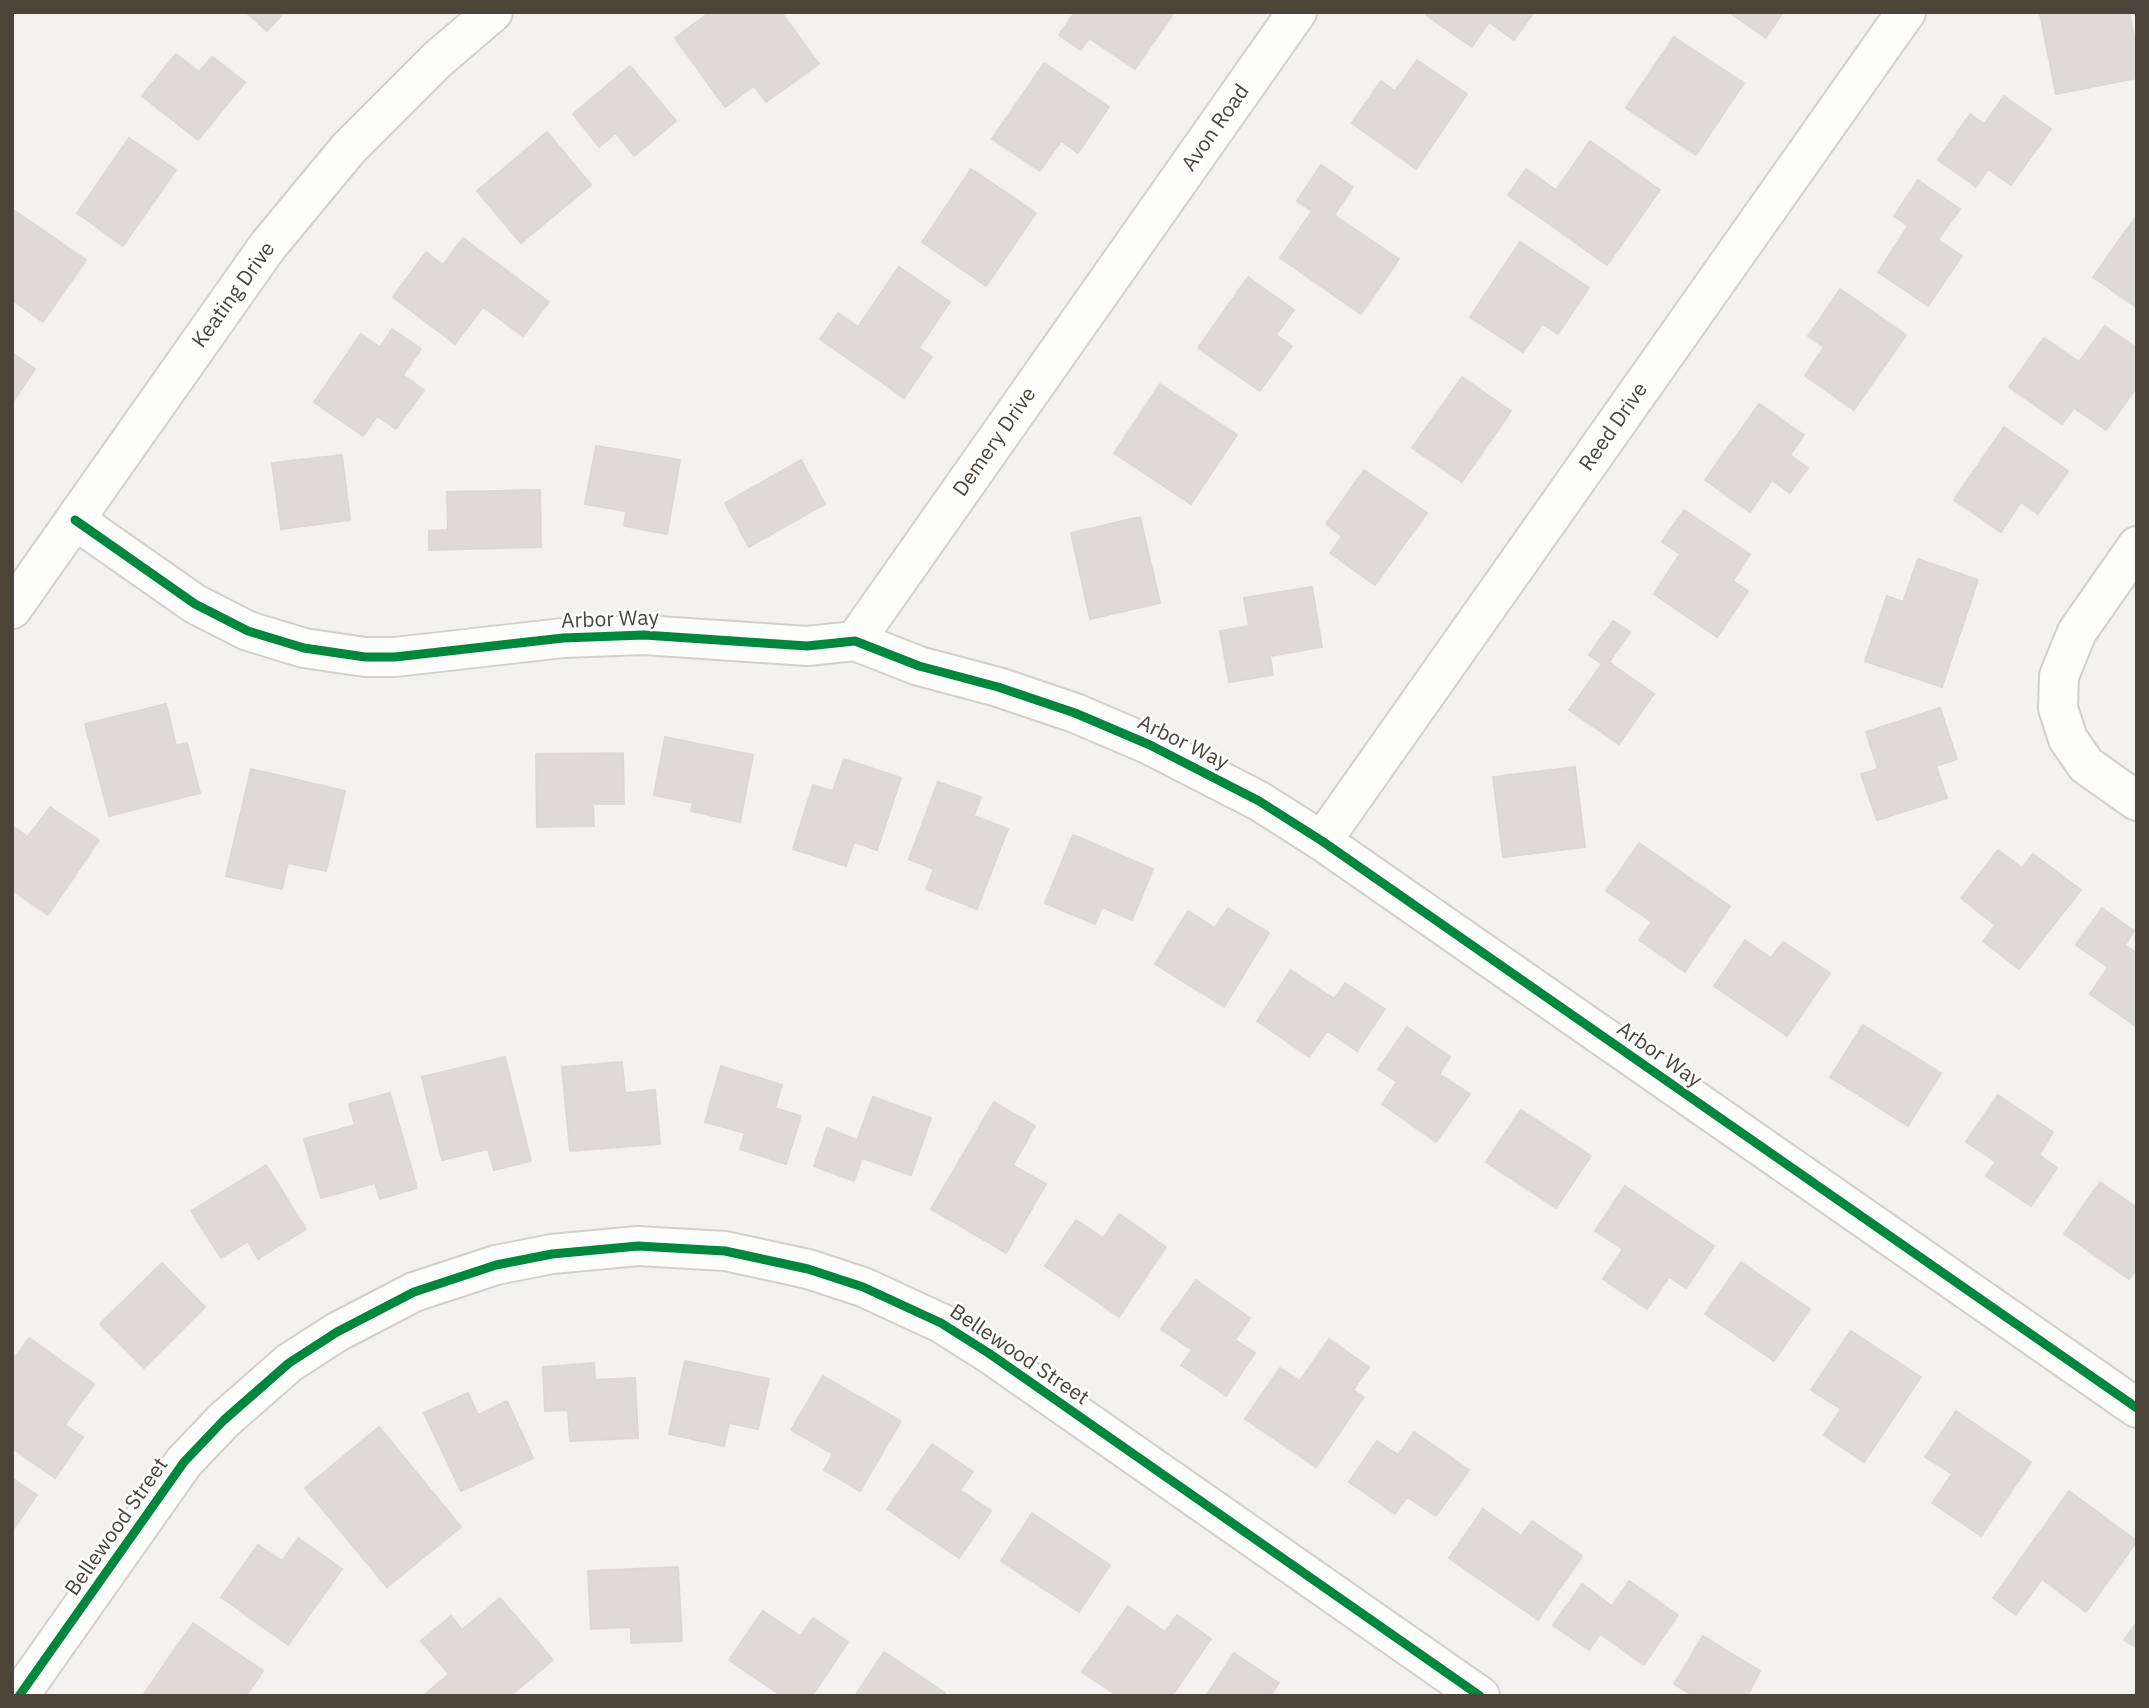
<!DOCTYPE html>
<html>
<head>
<meta charset="utf-8">
<style>
	body { margin:0 }
	#map { position:relative; width:2149px; height:1708px; overflow:hidden; background:#f4f2ee; font-family:"IBM Plex Sans",sans-serif }
	canvas { display:block }
	.frame { position:absolute; inset:0; border:14px solid #4b4439; pointer-events:none }
</style>
</head>
<body>
<div id="map">
<canvas width="2149" height="1708"></canvas>
<div class="frame"></div>
</div>
<script>
const context = document.querySelector('canvas').getContext('2d');
context.lineJoin = 'round';
function fillPath(path, color) { context.fillStyle = color; context.fill(path, 'evenodd'); }
const shape = rows => new Path2D(rows.map(r => 'M' + r).join(''));
function stroke(path, color, width, dash) { context.strokeStyle = color; context.lineWidth = width; context.lineCap = dash ? 'butt' : 'round'; context.setLineDash(dash || []); context.stroke(path); }
function drawText(font, color, halo, rows, align = 'center') {
  context.font = font + ' "IBM Plex Sans",sans-serif'; context.lineWidth = 5; context.setLineDash([]); context.textBaseline = 'middle'; context.strokeStyle = halo; context.fillStyle = color; for (const [text, x, y, turn = 0] of rows) {
    context.save(); context.translate(x, y); context.rotate((+turn || 0) * Math.PI / 180); context.textAlign = isNaN(turn) ? turn : align; if (halo) context.strokeText(text, 0, 0); context.fillText(text, 0, 0); context.restore();
  }
}
const building = shape([
	[246,12,284,12,267,31,246,12],
	[710,12,781,12,819,64,766,102,754,86,725,107,675,38,710,12],
	[1075,12,1174,12,1135,69,1089,38,1081,50,1059,35,1075,12],
	[1428,12,1534,12,1514,40,1489,22,1472,47,1426,15,1428,12],
	[1729,12,1783,12,1766,38,1729,12],
	[2047,12,2129,12,2137,51,2137,78,2056,94,2040,14,2047,12],
	[1674,37,1744,83,1696,155,1626,108,1674,37],
	[176,54,199,72,212,57,245,82,198,140,142,96,176,54],
	[1417,60,1467,94,1416,169,1352,123,1381,81,1395,91,1417,60],
	[1044,63,1109,107,1078,153,1061,141,1040,171,992,139,1044,63],
	[630,66,676,121,634,156,616,133,599,147,573,114,630,66],
	[2004,96,2051,129,2011,185,1988,169,1976,187,1938,160,1970,114,1984,124,2004,96],
	[547,132,591,185,521,243,477,191,547,132],
	[129,138,176,170,123,246,77,213,129,138],
	[1590,141,1660,190,1607,265,1508,195,1526,169,1556,190,1590,141],
	[1321,165,1353,187,1334,215,1399,259,1361,314,1280,258,1312,211,1297,201,1321,165],
	[971,169,1036,213,986,286,922,242,971,169],
	[1918,180,1960,209,1938,240,1962,256,1928,306,1878,272,1908,226,1894,216,1918,180],
	[15,211,86,260,43,322,12,300,12,216,15,211],
	[2137,215,2137,308,2093,277,2137,215],
	[463,238,549,302,523,336,483,307,455,344,393,297,426,252,443,265,463,238],
	[1520,242,1589,288,1558,334,1542,324,1523,352,1470,317,1520,242],
	[899,267,950,302,919,348,932,357,904,398,820,339,838,313,858,327,899,267],
	[1248,277,1294,310,1276,335,1292,346,1260,391,1198,348,1248,277],
	[1840,289,1906,335,1854,410,1805,376,1824,347,1808,336,1840,289],
	[2105,326,2137,348,2137,387,2106,430,2074,408,2062,424,2009,387,2044,338,2079,362,2105,326],
	[392,329,421,349,403,375,424,390,396,429,377,416,363,436,314,402,361,334,380,347,392,329],
	[12,353,35,369,12,403,12,353],
	[1462,377,1511,411,1462,482,1412,448,1462,377],
	[1160,384,1237,435,1191,504,1114,453,1160,384],
	[1759,404,1804,435,1790,455,1808,468,1790,493,1772,480,1750,512,1705,480,1759,404],
	[2004,427,2068,471,2038,514,2021,502,2001,532,1954,500,2004,427],
	[596,446,680,460,667,534,624,526,626,511,585,504,596,446],
	[342,455,350,520,281,529,272,463,342,455],
	[801,460,825,504,749,547,725,503,801,460],
	[1364,470,1427,513,1375,585,1330,553,1342,536,1326,524,1364,470],
	[540,490,541,547,429,550,429,531,448,530,447,492,540,490],
	[1684,510,1750,554,1733,581,1748,591,1717,637,1654,594,1680,554,1662,542,1684,510],
	[1140,517,1160,603,1090,619,1071,533,1140,517],
	[1918,559,1978,580,1942,687,1865,661,1887,596,1903,602,1918,559],
	[1312,587,1322,647,1270,656,1273,675,1229,682,1220,631,1249,626,1244,598,1312,587],
	[1613,621,1630,632,1609,662,1654,694,1619,744,1569,710,1602,664,1589,655,1613,621],
	[166,704,176,745,187,743,200,793,109,816,85,724,166,704],
	[1940,708,1957,759,1936,766,1947,798,1877,820,1861,774,1878,769,1866,732,1940,708],
	[665,737,753,755,740,822,691,811,693,803,654,795,665,737],
	[623,753,624,804,593,804,594,826,537,827,536,754,623,753],
	[844,759,901,778,877,850,854,842,846,866,793,849,813,785,833,791,844,759],
	[1575,767,1585,847,1503,857,1493,777,1575,767],
	[251,769,345,791,326,871,288,863,282,889,226,876,251,769],
	[938,782,981,797,974,816,1008,829,977,909,926,889,934,869,909,859,938,782],
	[50,807,99,840,48,915,12,890,12,826,28,837,50,807],
	[1073,835,1153,869,1132,920,1102,907,1095,924,1045,903,1073,835],
	[1639,843,1730,906,1685,972,1639,940,1652,922,1606,891,1639,843],
	[1998,850,2022,868,2033,854,2081,890,2019,969,1983,941,1995,925,1961,898,1998,850],
	[1228,908,1269,933,1224,1007,1155,964,1188,911,1215,928,1228,908],
	[2102,908,2134,931,2125,945,2137,953,2137,1027,2090,994,2108,967,2076,945,2102,908],
	[1745,940,1771,958,1783,942,1830,973,1787,1036,1714,986,1745,940],
	[1291,970,1334,999,1345,983,1385,1009,1357,1051,1327,1031,1309,1057,1257,1021,1291,970],
	[1863,1025,1941,1073,1908,1126,1830,1077,1863,1025],
	[1407,1027,1450,1057,1439,1074,1470,1094,1436,1142,1382,1104,1397,1082,1378,1069,1407,1027],
	[505,1057,531,1161,494,1170,488,1149,442,1160,422,1077,505,1057],
	[622,1062,625,1093,655,1090,660,1144,570,1151,562,1067,622,1062],
	[721,1066,782,1085,775,1108,801,1116,786,1164,740,1149,745,1133,705,1122,721,1066],
	[390,1093,417,1188,380,1199,375,1183,321,1198,304,1139,355,1125,349,1104,390,1093],
	[1998,1095,2053,1132,2039,1155,2057,1168,2031,1206,1986,1176,1996,1162,1966,1142,1998,1095],
	[873,1097,931,1118,911,1175,862,1158,854,1181,814,1166,827,1128,857,1140,873,1097],
	[994,1102,1035,1126,1013,1165,1046,1184,1006,1253,931,1209,994,1102],
	[1521,1110,1591,1156,1556,1208,1486,1162,1521,1110],
	[266,1165,306,1229,258,1259,248,1241,221,1258,191,1211,266,1165],
	[2100,1182,2137,1208,2137,1268,2129,1279,2064,1234,2100,1182],
	[1625,1186,1714,1246,1686,1288,1669,1277,1647,1309,1603,1279,1623,1249,1595,1231,1625,1186],
	[1119,1214,1166,1247,1119,1317,1045,1266,1076,1220,1103,1238,1119,1214],
	[1741,1262,1810,1309,1774,1361,1705,1314,1741,1262],
	[162,1263,205,1307,144,1368,100,1324,162,1263],
	[1196,1280,1250,1318,1235,1340,1255,1353,1226,1396,1181,1365,1192,1350,1161,1329,1196,1280],
	[1851,1331,1921,1377,1864,1462,1824,1435,1841,1409,1811,1390,1851,1331],
	[29,1338,94,1384,65,1425,83,1437,55,1478,12,1448,12,1361,29,1338],
	[1329,1339,1369,1367,1353,1390,1364,1397,1316,1467,1245,1419,1280,1368,1300,1381,1329,1339],
	[685,1361,769,1379,758,1429,729,1423,724,1446,669,1434,685,1361],
	[594,1363,595,1380,635,1378,638,1438,570,1441,568,1410,545,1411,543,1367,594,1363],
	[823,1376,901,1421,860,1491,824,1470,833,1454,791,1430,823,1376],
	[468,1393,478,1415,507,1401,533,1458,461,1491,424,1413,468,1393],
	[1956,1411,2031,1462,1981,1536,1932,1503,1952,1474,1925,1457,1956,1411],
	[379,1427,461,1527,387,1587,305,1488,379,1427],
	[1414,1432,1469,1470,1436,1516,1407,1497,1395,1514,1349,1482,1377,1441,1398,1455,1414,1432],
	[932,1444,973,1472,960,1490,991,1511,959,1558,887,1509,932,1444],
	[12,1478,37,1495,12,1531,12,1478],
	[2069,1491,2137,1541,2086,1612,2042,1579,2016,1615,1993,1598,2069,1491],
	[1483,1509,1521,1536,1532,1521,1582,1556,1538,1620,1449,1558,1483,1509],
	[1032,1513,1110,1565,1079,1612,1001,1561,1032,1513],
	[298,1538,342,1569,288,1645,221,1597,258,1545,282,1561,298,1538],
	[678,1567,682,1641,631,1643,631,1627,591,1629,588,1571,678,1567],
	[1629,1581,1678,1615,1644,1665,1600,1634,1589,1650,1553,1625,1582,1584,1612,1606,1629,1581],
	[500,1598,553,1660,510,1696,423,1696,449,1674,421,1641,451,1616,462,1630,500,1598],
	[1128,1606,1165,1632,1177,1615,1211,1639,1172,1696,1118,1696,1082,1672,1128,1606],
	[763,1611,800,1636,813,1618,848,1642,812,1696,782,1696,729,1660,763,1611],
	[2137,1622,2137,1648,2124,1640,2137,1622],
	[193,1623,263,1671,246,1696,147,1696,144,1694,193,1623],
	[1703,1636,1760,1671,1747,1696,1693,1696,1674,1684,1703,1636],
	[884,1652,945,1693,943,1696,855,1696,884,1652],
	[1234,1653,1279,1683,1270,1696,1206,1696,1234,1653]
]);
const minor = shape([
	[75,520,195,604,248,631,304,648,365,657,395,657,563,638,644,635,807,646,855,641,919,666,998,687,1075,713,1150,745,1259,801,1322,841,2137,1408],
	[2137,546,2077,632,2059,676,2058,708,2068,739,2086,765,2137,801],
	[12,609,267,247,348,149,438,59,493,12],
	[855,641,1297,12],
	[1322,841,1906,12],
	[19,1696,184,1462,224,1420,289,1363,337,1332,414,1292,496,1265,552,1254,638,1246,725,1251,808,1269,863,1287,941,1323,990,1354,1480,1696]
]);
const cycleway = shape([
	[75,520,195,604,248,631,304,648,365,657,395,657,563,638,644,635,807,646,855,641,919,666,998,687,1075,713,1150,745,1259,801,1322,841,2137,1408],
	[19,1696,184,1462,224,1420,289,1363,337,1332,414,1292,496,1265,552,1254,638,1246,725,1251,808,1269,863,1287,941,1323,990,1354,1480,1696]
]);
const streetNames = [
	["Avon Road",1216,128,-55],
	["Keating Drive",234,295,-54],
	["Reed Drive",1614,427,-55],
	["Demery Drive",995,442,-55],
	["Arbor Way",610,620,-2],
	["Arbor Way",1183,743,26],
	["Arbor Way",1659,1055,35],
	["Bellewood Street",1019,1355,34],
	["Bellewood Street",117,1527,-55]
];
fillPath(building, '#dedbd6');
stroke(building, '#dcd9d4', 2);
stroke(minor, '#d2d0cb', 42);
stroke(minor, '#fdfdfc', 38);
stroke(cycleway, '#00873e', 9);
drawText('21px', '#4b4439', '#fff', streetNames);
</script>
</body>
</html>
